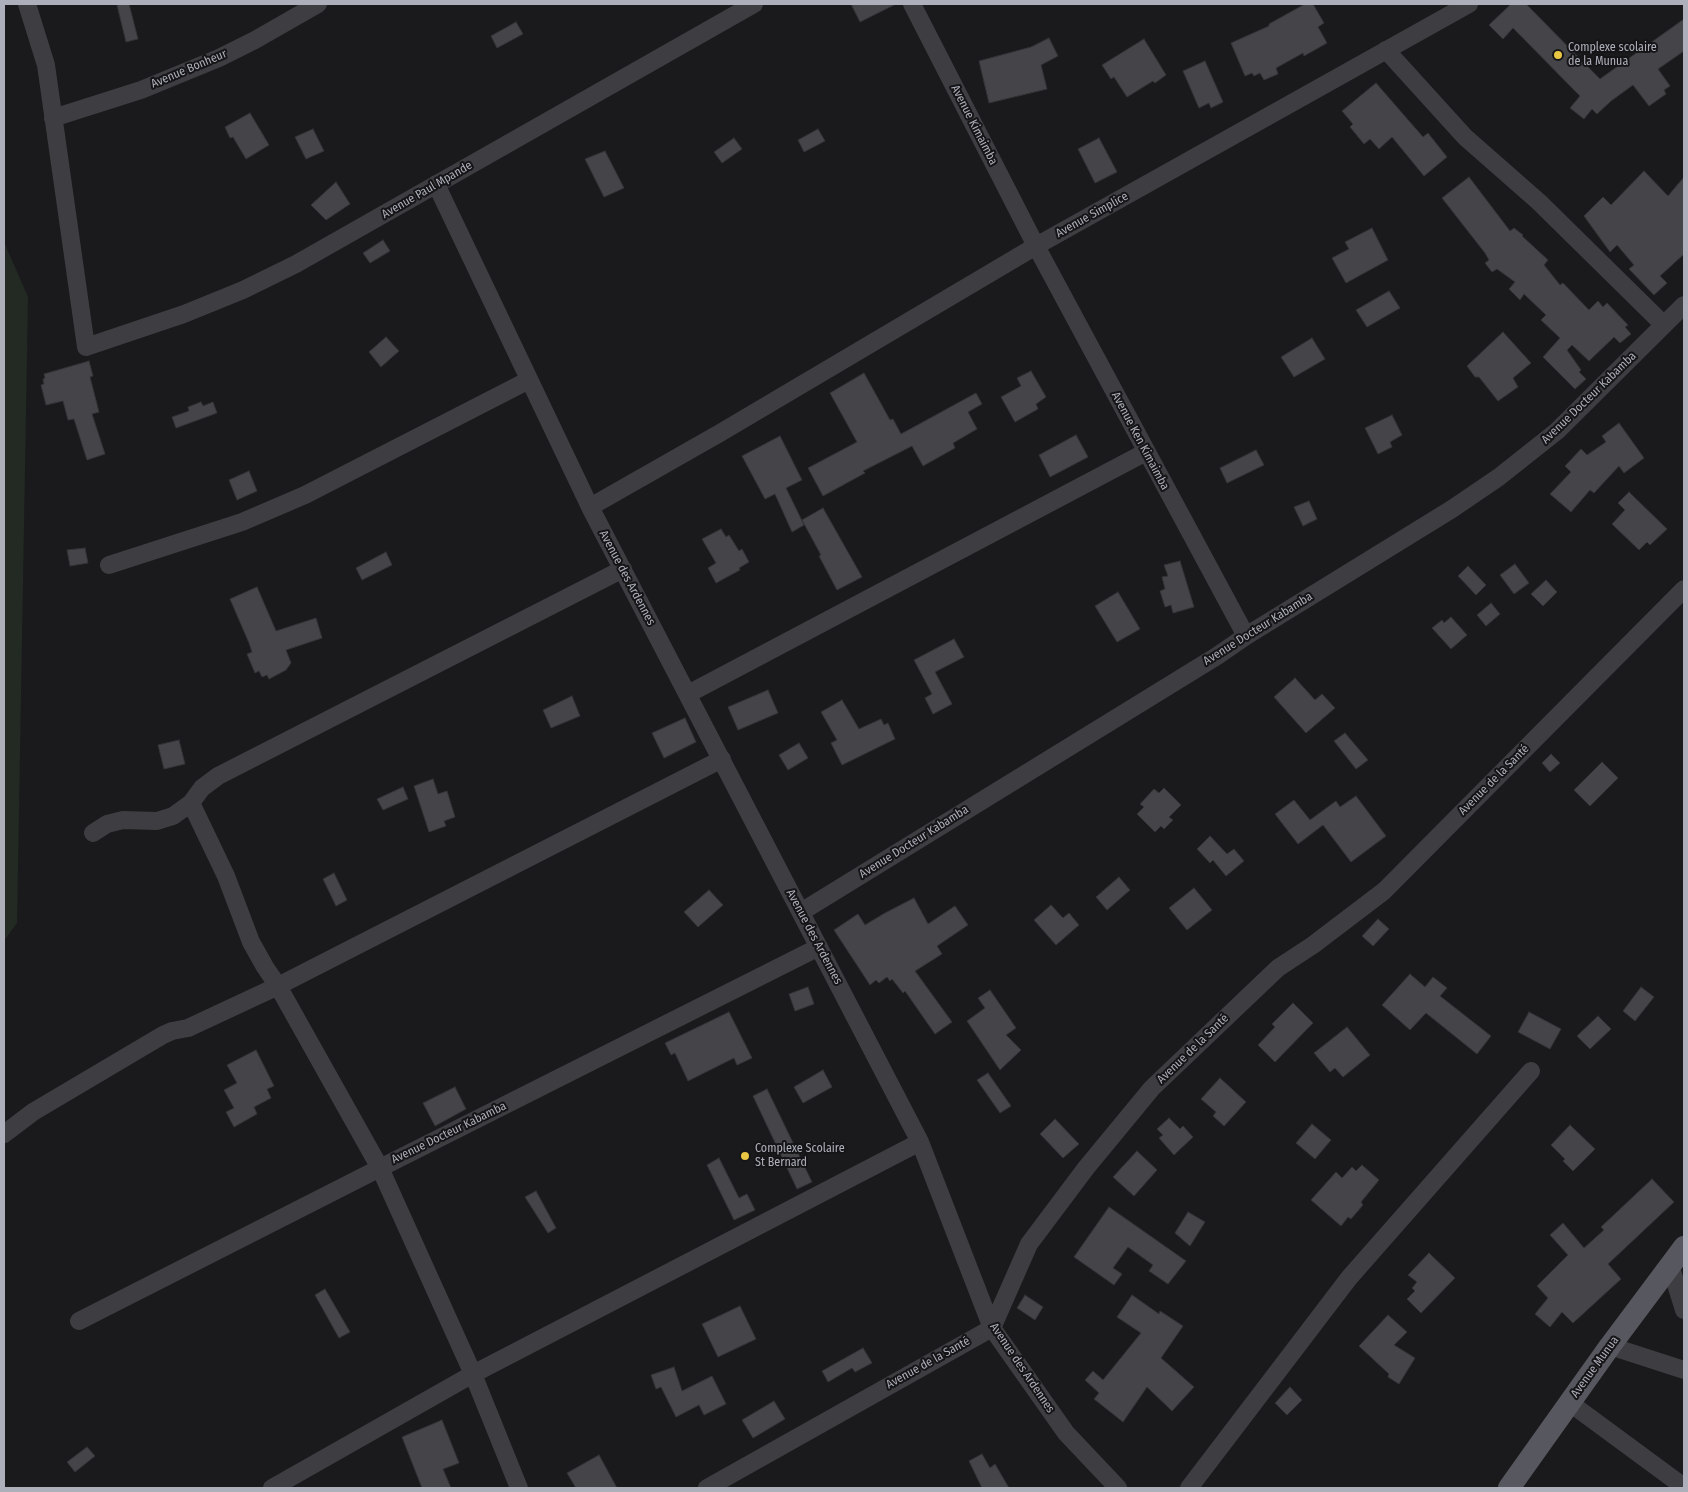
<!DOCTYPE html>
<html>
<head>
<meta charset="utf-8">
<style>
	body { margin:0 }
	#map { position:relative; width:1688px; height:1492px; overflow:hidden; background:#1a1a1c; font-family:"Fira Sans Condensed",sans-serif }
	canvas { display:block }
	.frame { position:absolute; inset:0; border:5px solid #adafba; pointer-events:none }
</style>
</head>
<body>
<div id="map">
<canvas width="1688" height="1492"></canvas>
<div class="frame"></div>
</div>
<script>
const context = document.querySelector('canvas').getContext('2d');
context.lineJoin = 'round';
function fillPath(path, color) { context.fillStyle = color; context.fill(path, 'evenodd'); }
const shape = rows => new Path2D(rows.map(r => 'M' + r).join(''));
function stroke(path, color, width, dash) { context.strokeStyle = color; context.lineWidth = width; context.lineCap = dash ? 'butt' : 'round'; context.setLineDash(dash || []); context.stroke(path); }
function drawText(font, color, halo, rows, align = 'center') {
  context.font = font + ' "Fira Sans Condensed",sans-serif'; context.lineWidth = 4; context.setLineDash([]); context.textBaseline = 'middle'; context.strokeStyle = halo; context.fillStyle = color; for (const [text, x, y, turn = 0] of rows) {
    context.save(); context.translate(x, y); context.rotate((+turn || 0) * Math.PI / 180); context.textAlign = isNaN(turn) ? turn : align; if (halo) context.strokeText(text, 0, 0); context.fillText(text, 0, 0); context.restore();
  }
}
const green = shape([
	[4,242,28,297,17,923,4,941]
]);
const building = shape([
	[122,4,129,4,138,39,126,42,117,5,122,4],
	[851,4,896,4,860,22,851,4],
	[1305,4,1313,4,1324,23,1318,27,1327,43,1304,56,1303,53,1276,68,1278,74,1264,80,1260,73,1254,76,1252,73,1245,76,1231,43,1269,26,1269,24,1305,4],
	[1511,4,1526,4,1600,79,1684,19,1684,51,1658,69,1670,86,1664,90,1666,94,1649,106,1633,85,1611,101,1597,114,1592,109,1584,119,1570,108,1580,96,1513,28,1503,39,1489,25,1511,4],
	[516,22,523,34,497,48,491,36,516,22],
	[1049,38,1058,56,1041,65,1047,89,989,103,979,61,1031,47,1049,38],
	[1144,39,1166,75,1155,83,1153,81,1127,97,1114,77,1111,79,1102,65,1144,39],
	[1205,61,1223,102,1211,108,1209,103,1199,108,1183,71,1205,61],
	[1376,83,1423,137,1428,133,1447,157,1424,176,1392,137,1379,149,1370,139,1364,144,1350,127,1353,124,1342,111,1376,83],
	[250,113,269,145,246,159,233,137,230,138,225,127,250,113],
	[313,129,324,151,306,159,295,137,313,129],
	[818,129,825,141,804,152,798,140,818,129],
	[734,138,742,149,722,163,714,152,734,138],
	[1099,138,1117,172,1095,183,1078,149,1099,138],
	[605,151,624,188,604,197,585,159,605,151],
	[1644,171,1668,196,1684,177,1684,254,1660,276,1667,283,1654,295,1629,269,1634,265,1617,245,1610,252,1584,216,1603,197,1611,205,1644,171],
	[1469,177,1510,231,1514,228,1523,235,1522,236,1548,260,1544,265,1560,285,1563,283,1589,310,1598,301,1603,307,1607,303,1628,325,1625,327,1631,334,1620,343,1614,337,1589,361,1572,345,1567,350,1581,370,1579,372,1586,379,1575,389,1543,357,1560,338,1541,320,1546,315,1524,294,1520,300,1509,289,1515,282,1497,269,1492,272,1485,263,1489,260,1485,253,1442,198,1469,177],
	[336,182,350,204,326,220,311,205,336,182],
	[1372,228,1388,260,1346,283,1332,258,1349,249,1345,242,1372,228],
	[383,240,390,251,370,263,363,253,383,240],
	[1389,291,1400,308,1367,327,1356,310,1389,291],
	[1503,332,1531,363,1513,378,1518,387,1498,401,1479,377,1475,377,1467,366,1503,332],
	[386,337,399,351,381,367,369,352,386,337],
	[1312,338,1325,359,1294,377,1281,357,1312,338],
	[89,361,93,376,90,377,99,412,92,414,105,454,87,460,74,419,68,420,63,401,46,405,41,385,44,384,43,379,45,378,44,374,89,361],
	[1031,371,1046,397,1036,404,1038,409,1015,422,1001,397,1021,386,1017,378,1031,371],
	[864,373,890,420,893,419,901,434,976,393,982,404,968,412,977,429,953,443,955,448,923,466,912,446,863,471,865,473,823,496,808,468,857,442,830,393,864,373],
	[201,402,203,406,213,402,217,413,176,428,172,417,189,411,188,407,201,402],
	[1392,415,1402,435,1390,442,1392,447,1378,454,1365,428,1392,415],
	[1619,423,1644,458,1624,473,1619,466,1594,493,1590,490,1571,512,1550,494,1571,472,1565,466,1581,449,1587,455,1606,442,1602,436,1619,423],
	[1076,435,1088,457,1050,477,1039,455,1076,435],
	[780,436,802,480,786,488,804,525,792,532,775,494,765,499,742,456,780,436],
	[1256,450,1264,465,1227,483,1220,468,1256,450],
	[249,471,257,491,237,500,229,480,249,471],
	[1629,492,1667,529,1650,545,1647,542,1639,550,1612,524,1625,510,1618,503,1629,492],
	[1309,501,1317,519,1303,526,1294,507,1309,501],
	[823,508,862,577,837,590,819,556,821,555,802,520,823,508],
	[721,529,726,537,729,535,739,551,742,549,749,562,739,568,740,570,716,583,708,568,716,563,702,539,721,529],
	[85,548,88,563,70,566,67,550,85,548],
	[386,552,392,565,362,580,356,568,386,552],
	[1180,561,1194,607,1173,613,1171,605,1165,607,1160,591,1165,589,1162,577,1168,576,1164,565,1180,561],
	[1515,564,1529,583,1514,594,1500,575,1515,564],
	[1468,566,1486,585,1476,595,1458,576,1468,566],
	[1546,580,1557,592,1543,606,1531,594,1546,580],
	[257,587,276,631,316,618,322,638,286,650,291,663,286,670,269,679,267,675,262,677,259,671,255,673,247,654,252,652,249,643,230,599,257,587],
	[1118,592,1140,629,1117,642,1095,606,1118,592],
	[1491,603,1500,614,1486,626,1477,615,1491,603],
	[1451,617,1467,635,1451,649,1432,628,1442,620,1444,623,1451,617],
	[954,639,964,657,935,672,952,704,933,714,925,698,932,694,914,660,954,639],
	[1295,678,1315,700,1322,694,1335,708,1306,733,1274,697,1295,678],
	[768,690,778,713,738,730,728,707,768,690],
	[572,696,580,716,551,728,543,710,572,696],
	[842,700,859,729,881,719,884,725,888,723,895,739,842,765,831,743,837,740,821,712,842,700],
	[685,718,696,742,664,758,652,733,685,718],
	[1345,733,1368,760,1356,769,1334,741,1345,733],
	[179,740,185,764,164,769,158,745,179,740],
	[799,743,808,758,788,770,779,755,799,743],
	[1551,754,1560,763,1550,772,1542,763,1551,754],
	[1602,762,1618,778,1590,806,1574,790,1602,762],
	[433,779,438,794,447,791,455,817,444,821,446,826,429,832,414,786,433,779],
	[403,787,408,799,383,810,377,799,403,787],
	[1164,788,1181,805,1169,817,1173,820,1164,829,1161,826,1155,832,1137,814,1144,807,1140,804,1154,789,1159,793,1164,788],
	[1356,796,1386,836,1351,862,1323,825,1298,844,1275,814,1294,800,1310,820,1336,801,1340,807,1356,796],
	[1210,836,1227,854,1234,849,1244,861,1226,876,1213,860,1210,863,1197,849,1210,836],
	[334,873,347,900,336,906,323,879,334,873],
	[1119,877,1130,890,1107,910,1096,897,1119,877],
	[1194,888,1212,910,1187,930,1169,908,1194,888],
	[709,890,723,905,698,927,684,912,709,890],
	[914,898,928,924,955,906,968,925,937,946,942,954,915,971,952,1022,935,1034,905,991,903,993,892,979,890,981,887,977,879,983,876,980,870,985,834,930,858,914,865,925,885,913,914,898],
	[1051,905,1063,918,1069,913,1079,925,1056,945,1034,920,1051,905],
	[1378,919,1389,929,1373,946,1362,936,1378,919],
	[1410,974,1425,987,1433,977,1447,988,1440,996,1491,1036,1477,1054,1426,1013,1410,1030,1382,1005,1410,974],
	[808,987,814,1004,795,1011,789,994,808,987],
	[1641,987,1654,997,1635,1021,1623,1011,1641,987],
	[990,990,1016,1028,1006,1035,1021,1050,1000,1070,967,1021,985,1008,978,998,990,990],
	[1293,1003,1313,1023,1275,1062,1258,1045,1275,1027,1272,1024,1293,1003],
	[729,1012,752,1058,737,1065,734,1058,688,1081,675,1053,671,1055,665,1043,729,1012],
	[1529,1012,1561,1029,1550,1049,1518,1032,1529,1012],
	[1598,1016,1611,1029,1590,1049,1577,1036,1598,1016],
	[1347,1027,1370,1055,1343,1077,1335,1068,1330,1072,1314,1053,1347,1027],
	[256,1050,274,1086,267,1089,271,1098,254,1107,257,1114,234,1127,226,1112,234,1108,224,1090,237,1083,227,1065,256,1050],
	[823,1070,832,1087,803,1103,794,1087,823,1070],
	[988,1073,1011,1106,1000,1113,977,1080,988,1073],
	[1220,1078,1246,1102,1224,1126,1213,1116,1216,1112,1201,1099,1220,1078],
	[455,1087,466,1109,435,1126,423,1103,455,1087],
	[767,1089,812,1182,797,1189,753,1096,767,1089],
	[1169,1118,1180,1129,1183,1126,1193,1137,1174,1155,1159,1138,1163,1135,1157,1129,1169,1118],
	[1055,1119,1079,1144,1063,1158,1040,1134,1055,1119],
	[1312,1124,1331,1140,1315,1159,1296,1143,1312,1124],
	[1570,1125,1595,1149,1573,1171,1563,1161,1565,1159,1551,1145,1570,1125],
	[1137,1151,1157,1170,1134,1196,1113,1177,1137,1151],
	[719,1158,739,1198,747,1194,755,1210,734,1220,707,1165,719,1158],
	[1362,1165,1379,1180,1361,1202,1363,1205,1351,1219,1348,1217,1341,1226,1311,1200,1336,1172,1342,1178,1352,1167,1356,1171,1362,1165],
	[1652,1179,1674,1202,1608,1264,1621,1279,1573,1323,1562,1312,1550,1327,1535,1314,1548,1298,1537,1286,1568,1255,1550,1235,1563,1223,1584,1248,1604,1230,1601,1227,1652,1179],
	[536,1191,556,1228,548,1233,525,1197,536,1191],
	[1109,1207,1186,1261,1168,1284,1149,1271,1153,1265,1128,1247,1113,1268,1122,1274,1114,1285,1074,1257,1109,1207],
	[1188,1212,1205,1222,1190,1246,1175,1233,1188,1212],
	[1429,1253,1455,1278,1421,1313,1407,1299,1415,1291,1412,1288,1417,1282,1408,1275,1429,1253],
	[325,1289,350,1332,339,1338,315,1295,325,1289],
	[1025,1295,1043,1307,1035,1320,1017,1308,1025,1295],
	[1132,1295,1159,1314,1160,1311,1183,1326,1161,1358,1194,1387,1172,1411,1147,1387,1123,1422,1094,1399,1099,1393,1085,1380,1093,1371,1103,1380,1141,1333,1117,1317,1132,1295],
	[740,1306,756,1339,718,1357,702,1324,740,1306],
	[1388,1315,1407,1332,1394,1345,1415,1358,1399,1384,1388,1377,1389,1374,1359,1346,1388,1315],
	[863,1348,872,1363,855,1372,852,1368,828,1382,822,1371,863,1348],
	[674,1367,682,1391,712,1376,726,1404,704,1415,699,1405,676,1417,661,1387,656,1389,651,1375,674,1367],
	[1290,1387,1302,1400,1287,1415,1275,1403,1290,1387],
	[774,1401,785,1419,753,1438,742,1420,774,1401],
	[442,1420,459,1463,443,1469,451,1488,422,1488,402,1437,442,1420],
	[87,1447,95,1456,75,1472,67,1462,87,1447],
	[982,1454,990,1468,995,1464,1009,1488,982,1488,969,1461,982,1454],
	[599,1455,617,1488,576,1488,567,1473,599,1455]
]);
const minor = shape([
	[27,4,46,65,86,347,184,314,243,290,296,264,754,4],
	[912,4,1036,246,1246,636],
	[1386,50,1465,137,1539,202,1664,325],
	[53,118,141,90,219,58,255,40,318,4],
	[436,184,590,507],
	[109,565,242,522,305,495,529,380],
	[688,694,1146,452],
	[191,803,226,876,251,942,265,967,278,986,380,1168,473,1374,272,1488],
	[93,833,107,824,123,820,157,821,173,816,191,803,202,788,218,776,623,569],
	[801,912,1217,656,1246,636,1452,509,1499,477,1557,431,1684,305],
	[4,1134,33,1112,163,1035,172,1031,188,1028,278,986,722,759],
	[1670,1265,1684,1310],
	[79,1321,380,1168,819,947],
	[1610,1346,1684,1370],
	[1570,1403,1684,1487],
	[519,1488,473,1374,920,1142],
	[707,1488,992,1328,1029,1244,1086,1168,1152,1088,1278,968,1313,945,1384,891,1684,589],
	[1118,1488,1066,1433,992,1328,920,1142,590,507,720,433,1036,246,1469,4],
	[1189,1488,1349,1278,1531,1071]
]);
const major = shape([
	[1509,1488,1610,1346,1684,1247]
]);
const markers = [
	[1558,55,5,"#e9c644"],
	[745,1156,5,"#e9c644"]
];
const poiNames = [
	["Complexe scolaire",1568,48],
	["de la Munua",1568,62],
	["Complexe Scolaire",755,1149],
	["St Bernard",755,1163]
];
const streetNames = [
	["Avenue Bonheur",189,69,-23],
	["Avenue Kimaimba",974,125,63],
	["Avenue Paul Mpande",427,190,-30],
	["Avenue Simplice",1092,215,-29],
	["Avenue Docteur Kabamba",1589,398,-44],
	["Avenue Ken Kimaimba",1140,441,62],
	["Avenue des Ardennes",627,578,62],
	["Avenue Docteur Kabamba",1258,629,-32],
	["Avenue de la Santé",1494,780,-45],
	["Avenue Docteur Kabamba",914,842,-32],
	["Avenue des Ardennes",814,937,62],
	["Avenue de la Santé",1193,1049,-44],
	["Avenue Docteur Kabamba",449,1133,-26],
	["Avenue de la Santé",928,1363,-29],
	["Avenue Munua",1595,1367,-54],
	["Avenue des Ardennes",1022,1368,56]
];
fillPath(green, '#222a23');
fillPath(building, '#444449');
stroke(building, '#343438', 1);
stroke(minor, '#3d3d42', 18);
stroke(major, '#57585f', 22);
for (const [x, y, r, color] of markers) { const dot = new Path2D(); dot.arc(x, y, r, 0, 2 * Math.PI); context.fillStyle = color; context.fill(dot); stroke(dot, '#151517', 2); }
drawText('12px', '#adafba', '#151517', poiNames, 'left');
drawText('12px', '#adafba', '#151517', streetNames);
</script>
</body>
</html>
